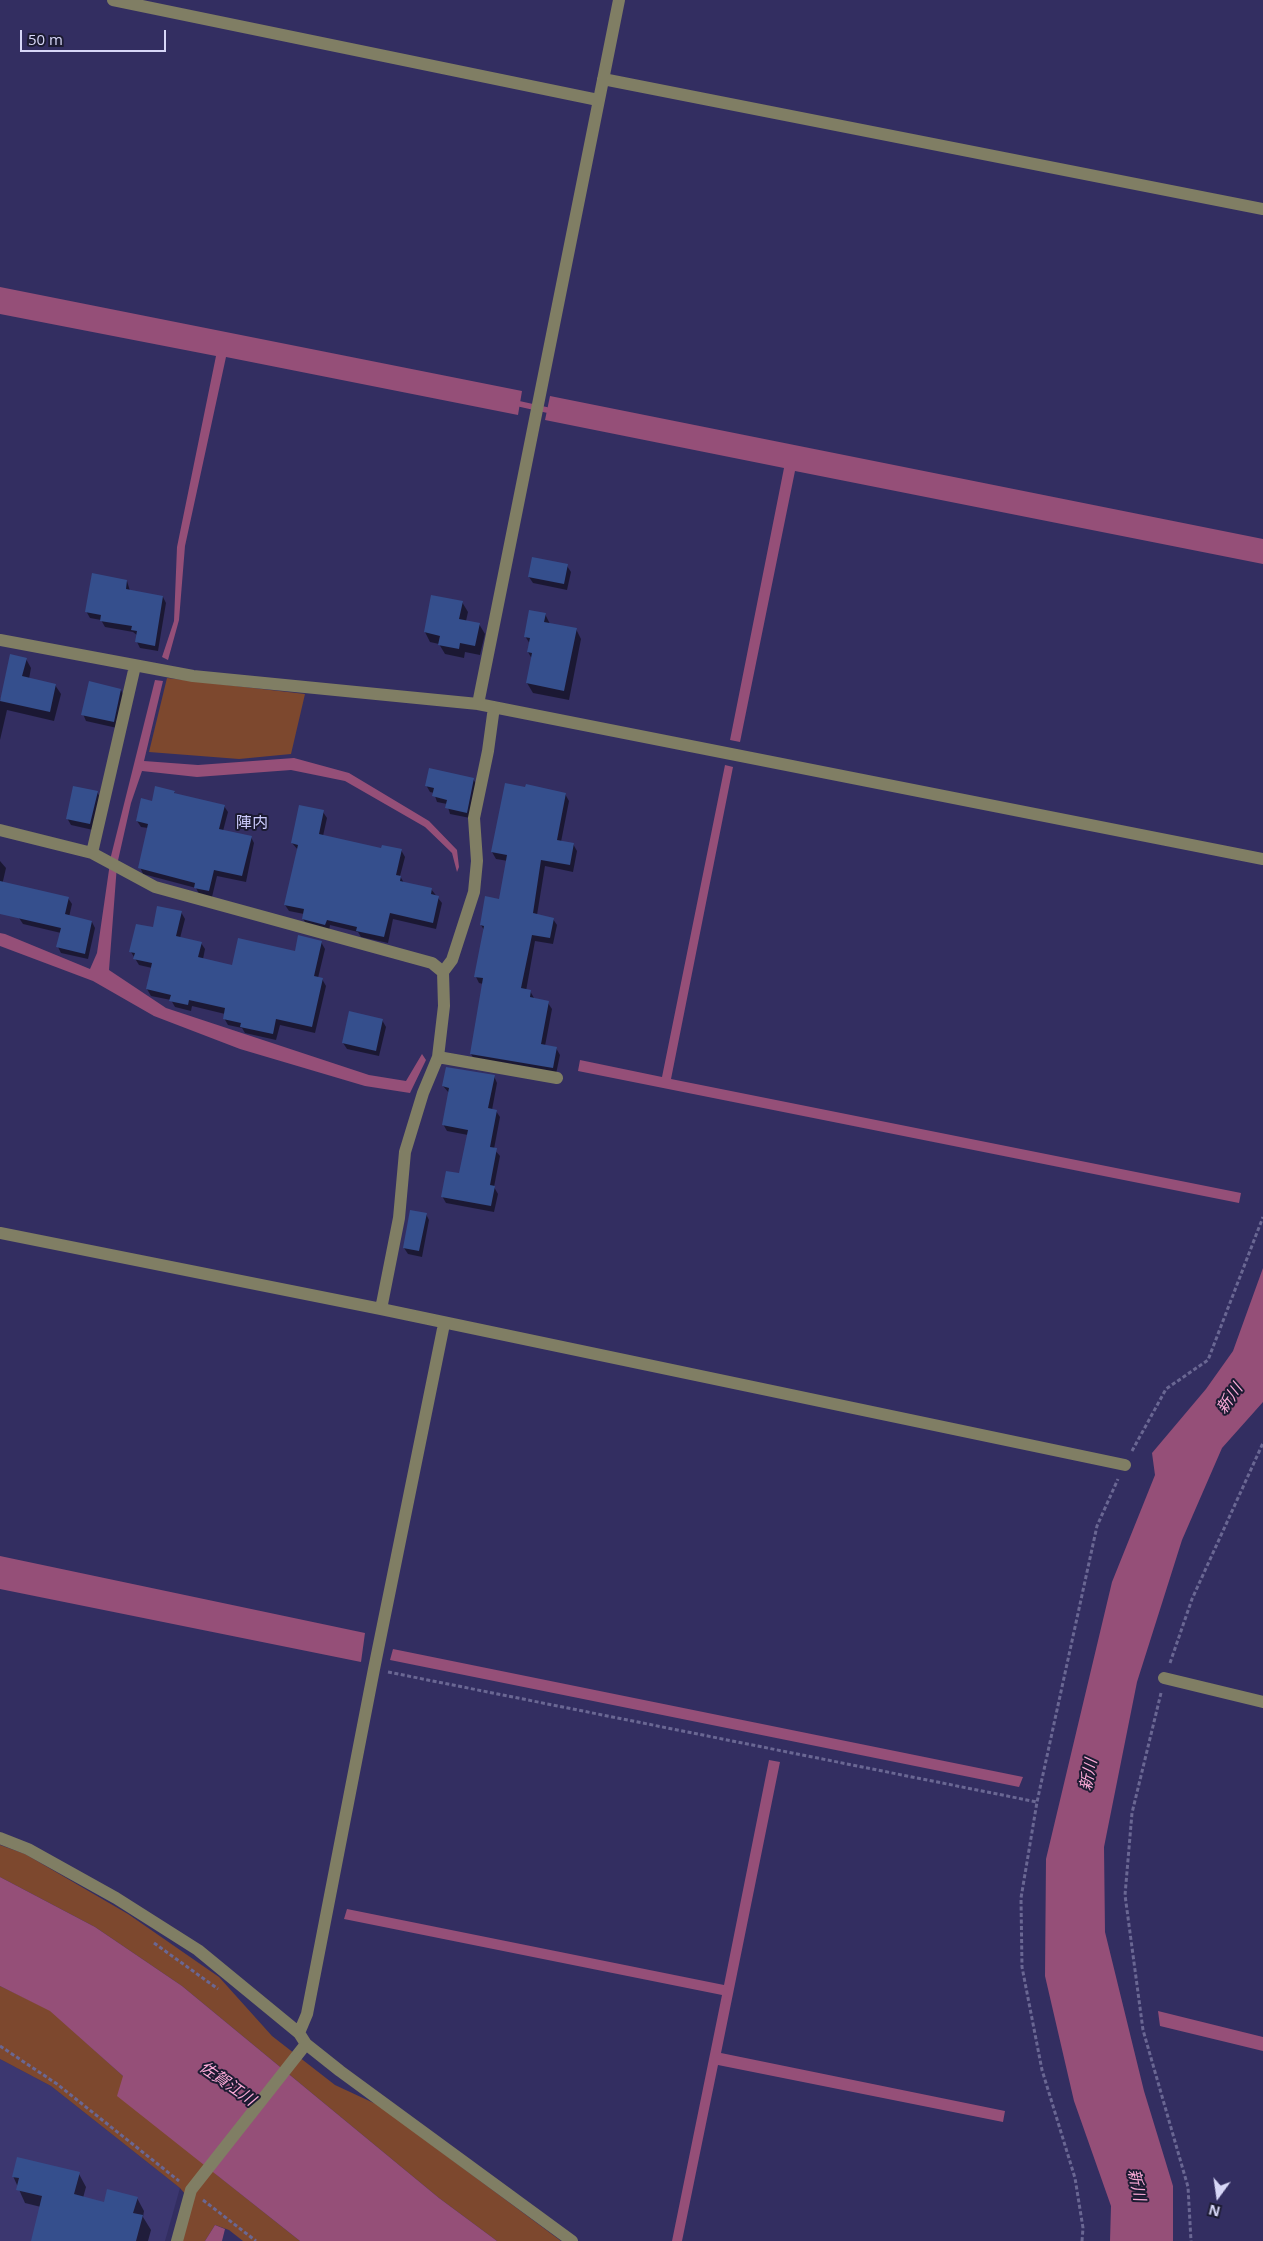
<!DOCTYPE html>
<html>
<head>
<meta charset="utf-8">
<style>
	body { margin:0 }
	#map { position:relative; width:1263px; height:2241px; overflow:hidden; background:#332e61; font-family:"Open Sans",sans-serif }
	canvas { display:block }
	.north { position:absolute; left:1193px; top:2171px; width:50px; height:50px; -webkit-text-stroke:4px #1c1b32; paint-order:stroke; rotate:194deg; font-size:14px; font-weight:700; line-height:20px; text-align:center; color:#d7d7f7 }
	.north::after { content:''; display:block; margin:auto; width:18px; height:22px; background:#d7d7f7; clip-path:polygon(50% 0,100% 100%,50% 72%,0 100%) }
	.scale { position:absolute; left:20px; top:30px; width:146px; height:22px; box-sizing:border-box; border:2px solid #d7d7f7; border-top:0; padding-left:6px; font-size:15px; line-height:18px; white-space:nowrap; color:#d7d7f7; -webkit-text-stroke:4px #1c1b32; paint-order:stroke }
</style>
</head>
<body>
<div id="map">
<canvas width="1263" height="2241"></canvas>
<div class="north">N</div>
<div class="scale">50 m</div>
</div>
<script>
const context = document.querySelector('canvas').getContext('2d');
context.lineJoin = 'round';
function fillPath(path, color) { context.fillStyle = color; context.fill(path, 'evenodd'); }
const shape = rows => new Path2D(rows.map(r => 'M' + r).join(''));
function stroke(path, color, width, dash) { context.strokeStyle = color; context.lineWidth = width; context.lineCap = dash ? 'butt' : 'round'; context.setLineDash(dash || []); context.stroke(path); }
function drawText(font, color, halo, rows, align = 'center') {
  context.font = font + ' "Open Sans","Noto Sans JP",sans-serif'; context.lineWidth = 4; context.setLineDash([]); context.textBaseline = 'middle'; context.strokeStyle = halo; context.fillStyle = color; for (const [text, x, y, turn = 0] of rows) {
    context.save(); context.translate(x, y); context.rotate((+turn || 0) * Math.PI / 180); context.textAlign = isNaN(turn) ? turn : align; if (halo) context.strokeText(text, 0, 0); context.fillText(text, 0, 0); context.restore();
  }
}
const built = shape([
	[0,2059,51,2086,180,2188,165,2241,0,2241]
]);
const green = shape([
	[167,678,305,694,291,754,239,759,149,752],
	[0,1845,25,1854,128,1914,219,1977,272,2036,335,2085,378,2105,561,2241,497,2241,439,2198,182,1986,95,1927,0,1877],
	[0,1986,50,2010,123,2076,217,2175,300,2241,243,2241,229,2230,215,2225,205,2241,181,2241,191,2201,180,2188,51,2086,0,2059]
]);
const water = shape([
	[0,287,522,391,518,415,226,357,185,546,179,620,168,660,162,657,174,621,177,547,216,356,0,314],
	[550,396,1263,539,1263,564,795,471,740,742,730,740,784,468,545,420],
	[155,680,163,681,144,761,198,765,294,758,349,773,429,821,457,850,459,867,457,872,452,853,425,827,345,781,291,770,197,777,142,771,131,803,117,865,109,970,166,1008,369,1075,406,1081,422,1054,426,1060,410,1093,365,1086,240,1049,154,1016,93,981,0,946,0,933,5,934,90,969,97,953,111,856],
	[725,765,733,767,671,1079,1241,1193,1239,1203,578,1071,580,1060,662,1077],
	[1263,1268,1263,1402,1222,1448,1182,1540,1137,1682,1104,1847,1105,1932,1144,2091,1173,2186,1173,2241,1110,2241,1111,2206,1074,2101,1045,1976,1046,1859,1112,1582,1155,1475,1152,1453,1206,1389,1233,1351],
	[0,1556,365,1633,361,1662,0,1589],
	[393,1649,1023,1777,1019,1787,390,1660],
	[769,1760,780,1762,721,2053,1005,2111,1003,2122,718,2065,682,2241,672,2241,722,1995,344,1919,347,1909,724,1985],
	[0,1877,95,1927,182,1986,439,2198,497,2241,300,2241,117,2096,123,2076,50,2011,0,1986],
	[1158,2011,1263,2037,1263,2051,1160,2026],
	[215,2225,225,2229,222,2241,205,2241]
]);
const shadow = shape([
	[567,566,571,572,567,590,533,583,529,577],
	[127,581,130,591,163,597,166,603,158,651,140,648,137,642,138,636,133,632,105,627,101,620,90,618,86,611],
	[462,602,468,612,466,621,479,624,485,634,480,655,465,652,464,658,445,654,439,644,430,642,425,632],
	[545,614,550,624,576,629,581,639,569,700,533,693,527,683,532,659,528,652,530,644,525,636],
	[26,659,31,668,29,679,55,685,61,694,54,721,7,710,0,740,0,700],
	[121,690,124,696,117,728,86,721,83,714],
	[473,779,477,785,470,818,450,814,447,804,437,802,434,793,430,792,426,785],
	[97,792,101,799,93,830,71,825,67,818],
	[174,792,176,795,224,806,228,812,223,831,251,837,254,843,246,882,217,876,212,897,199,894,196,888,143,874,140,867,148,828,141,827,137,821,153,802],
	[565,794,569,801,561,842,573,844,577,851,573,872,545,866,537,915,553,919,557,925,553,944,535,941,526,991,530,991,534,998,548,1003,552,1009,545,1046,556,1048,560,1055,556,1074,475,1061,471,1054,483,984,479,983,476,977,484,930,481,925,500,900,508,861,496,859,492,852],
	[323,812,327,818,323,836,382,850,401,850,405,857,400,876,404,883,431,889,442,903,436,929,393,919,388,943,361,937,358,932,330,925,329,931,307,925,303,919,304,914,289,911,285,905,298,850,292,843],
	[0,861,6,868,0,894],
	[68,898,72,904,69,917,92,922,95,928,88,959,61,953,58,947,61,933,23,924,19,918],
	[181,912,185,919,180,938,201,943,205,949,203,959,233,966,296,952,321,942,325,949,318,978,322,979,326,986,315,1033,280,1025,276,1040,245,1033,242,1028,228,1025,224,1018,225,1014,192,1006,191,1011,175,1007,171,1000,151,996,147,989,152,968,139,965,131,952,154,929],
	[382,1020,386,1027,379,1056,347,1049,343,1043],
	[494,1076,497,1083,492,1110,496,1111,500,1117,494,1149,500,1156,494,1187,498,1194,494,1212,446,1203,442,1196,460,1175,468,1135,447,1131,443,1124,449,1093,443,1086],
	[426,1214,429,1220,422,1257,408,1254,404,1248],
	[79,2174,86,2187,83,2198,104,2203,137,2198,144,2211,143,2217,151,2230,148,2241,32,2241,41,2207,25,2203,13,2176]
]);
const stream = shape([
	[520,404,547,410]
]);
const building = shape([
	[532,557,568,564,564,584,528,577],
	[92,573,127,580,126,589,163,596,155,646,135,642,137,631,131,630,132,626,100,621,101,615,85,612],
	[431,595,463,601,459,619,480,623,475,646,460,643,459,649,438,645,440,636,424,632],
	[529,610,546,613,544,622,577,628,564,691,526,683,532,653,527,652,530,638,524,637],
	[10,654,27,658,22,676,56,684,50,712,0,701],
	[89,681,121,689,114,722,81,715],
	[429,768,474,778,467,813,445,808,447,800,432,796,434,788,425,786],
	[505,783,525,787,526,784,566,793,557,840,574,843,570,865,541,860,533,913,554,918,550,938,532,935,521,988,531,990,530,997,549,1001,541,1044,557,1047,553,1068,470,1054,483,978,474,977,484,926,480,925,485,896,499,899,507,855,491,852],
	[73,786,98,791,90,824,66,819],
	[155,786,175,791,174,793,225,805,219,829,252,836,242,876,214,870,209,891,194,888,195,883,138,868,148,824,136,821,141,798,152,801],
	[299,805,324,810,319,834,381,848,382,845,402,849,396,875,401,876,400,881,432,888,431,894,439,896,433,923,390,913,384,937,356,931,357,927,327,920,325,925,302,919,304,909,284,905,298,845,291,843],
	[0,881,69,897,65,914,92,921,85,954,56,947,61,928,0,914],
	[157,906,182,911,176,936,202,942,198,957,232,965,238,938,295,951,298,935,322,941,314,976,323,978,312,1027,276,1019,273,1034,240,1027,241,1023,223,1019,225,1008,189,1000,188,1005,169,1001,171,995,146,989,152,963,133,959,135,953,129,952,136,924,153,927],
	[349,1011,383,1019,376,1051,342,1043],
	[446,1067,495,1075,488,1108,497,1110,490,1147,497,1148,490,1185,495,1186,491,1206,441,1197,446,1171,459,1173,468,1130,442,1125,449,1088,442,1086],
	[410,1210,427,1213,419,1251,403,1248],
	[17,2157,80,2172,74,2194,104,2202,107,2189,138,2197,133,2213,143,2215,136,2241,31,2241,42,2196,16,2190,19,2178,12,2177]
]);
const path = shape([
	[1132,1451,1166,1389,1208,1360,1263,1217],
	[1170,1663,1192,1599,1263,1443],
	[388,1672,1037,1802],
	[1161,1693,1132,1813,1125,1895,1143,2030,1188,2187,1191,2241],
	[154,1943,218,1989],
	[0,2046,57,2084,179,2181],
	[203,2200,256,2241],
	[1082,2241,1083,2228,1075,2178,1042,2070,1022,1967,1021,1898,1037,1802,1097,1526,1118,1479]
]);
const minor = shape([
	[113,0,598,100],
	[603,79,1263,209],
	[0,640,193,676,478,704,1263,859],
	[478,704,619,0],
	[0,830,92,853,155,887,432,963,443,972,444,1006,438,1057,423,1093,405,1152,399,1218,381,1309],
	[92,853,135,666],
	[443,972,452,960,474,892,477,861,474,818,488,751,494,707],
	[438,1057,557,1078],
	[0,1233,381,1309,1125,1465],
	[1164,1678,1263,1702],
	[0,1838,28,1849,116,1898,198,1950,299,2033,306,2044,340,2071,572,2241],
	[299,2033,307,2014,374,1669,444,1324],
	[177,2241,191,2190,306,2044]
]);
const neighbourhoodNames = [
	["陣内",252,823]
];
const waterNames = [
	["新川",1230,1399,-55],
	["新川",1089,1775,-79],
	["佐賀江川",227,2084,35],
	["新川",1136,2185,78]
];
fillPath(built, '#3c3770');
fillPath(green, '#7d482e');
fillPath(water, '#954f78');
fillPath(shadow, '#0007');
stroke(stream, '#954f78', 5.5);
fillPath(building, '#354f8d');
stroke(path, '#6a6793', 3, [4, 2.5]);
stroke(minor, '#807e64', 12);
drawText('16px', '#cccbfd', '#1c1b32', neighbourhoodNames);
drawText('italic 16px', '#fcabd8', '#1c1b32', waterNames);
</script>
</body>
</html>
